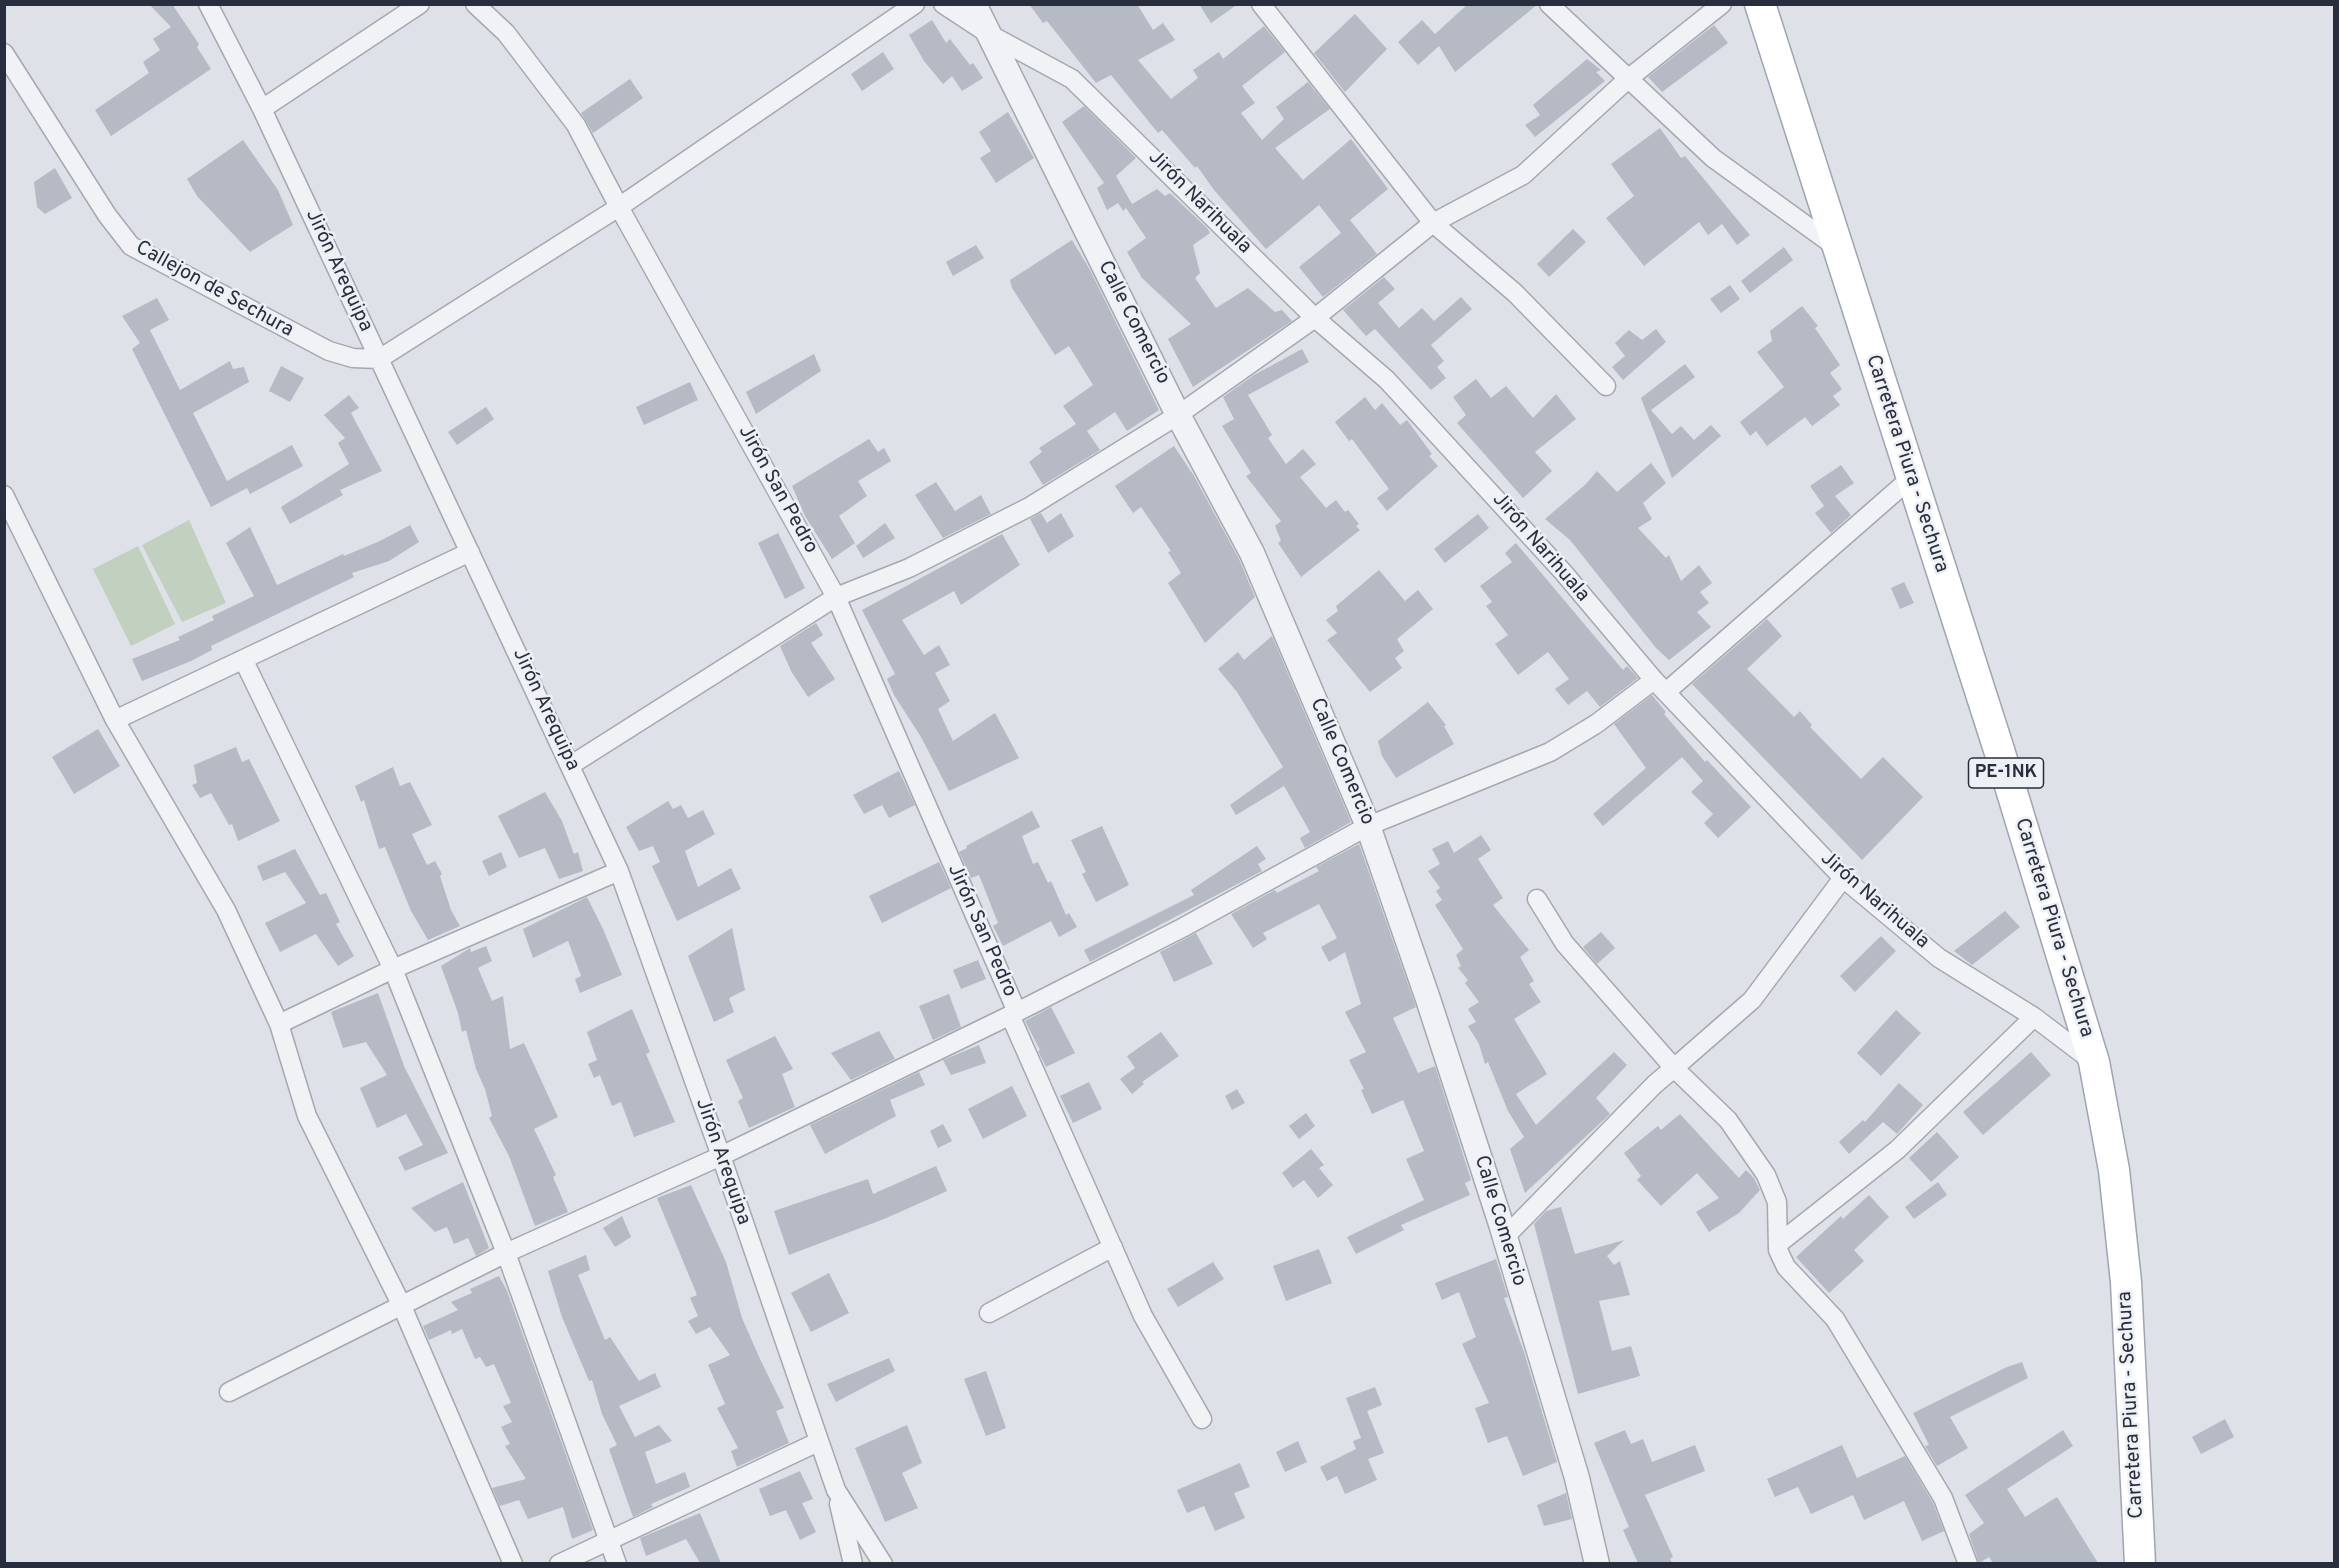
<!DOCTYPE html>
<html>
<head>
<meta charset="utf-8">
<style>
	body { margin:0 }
	#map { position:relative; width:2339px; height:1568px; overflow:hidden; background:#dee1e7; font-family:Overpass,sans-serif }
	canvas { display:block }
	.frame { position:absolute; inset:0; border:6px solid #282e3d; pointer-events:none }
</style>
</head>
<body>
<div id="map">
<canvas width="2339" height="1568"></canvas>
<div class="frame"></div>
</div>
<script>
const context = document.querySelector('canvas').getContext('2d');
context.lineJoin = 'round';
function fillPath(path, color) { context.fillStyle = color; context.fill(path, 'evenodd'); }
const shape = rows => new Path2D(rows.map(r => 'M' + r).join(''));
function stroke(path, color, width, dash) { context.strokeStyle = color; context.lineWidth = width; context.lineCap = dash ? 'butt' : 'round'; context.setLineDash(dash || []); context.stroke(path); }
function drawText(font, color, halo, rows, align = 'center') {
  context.font = font + ' Overpass,sans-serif'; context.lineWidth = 5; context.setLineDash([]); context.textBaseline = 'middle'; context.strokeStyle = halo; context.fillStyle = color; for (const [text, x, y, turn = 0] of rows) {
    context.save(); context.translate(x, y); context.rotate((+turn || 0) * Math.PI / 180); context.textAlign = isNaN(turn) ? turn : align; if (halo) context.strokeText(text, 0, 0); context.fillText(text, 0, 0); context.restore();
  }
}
const green = shape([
	[189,520,226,603,182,622,142,545],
	[138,546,175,624,131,646,93,569]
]);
const building = shape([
	[149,4,172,4,199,44,197,47,211,69,111,136,95,110,149,73,143,62,160,50,153,39,171,27],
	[1029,4,1137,4,1153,30,1163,23,1175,40,1138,60,1171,99,1198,78,1193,70,1219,52,1223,59,1264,26,1285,52,1242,86,1255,103,1241,113,1262,140,1284,119,1276,107,1308,82,1330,109,1275,148,1303,180,1351,139,1388,189,1350,220,1377,254,1323,297,1299,267,1341,233,1319,205,1266,249,1214,190,1197,166,1195,168,1162,130,1158,133,1111,75,1096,83,1047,21,1043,23],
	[1199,4,1238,4,1211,23],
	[1468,4,1538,4,1455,72,1439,46,1418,65,1398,42,1422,20,1435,34],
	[1355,14,1387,49,1345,92,1314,53],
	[932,20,946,43,950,39,970,65,973,63,983,78,962,91,952,76,943,84,924,61,909,35],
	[1714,25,1728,43,1662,92,1648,77],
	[883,52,894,69,862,91,851,74],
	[1587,59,1601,70,1596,72,1605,81,1535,137,1525,125,1540,115,1533,105],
	[630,79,643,98,593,133,581,113],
	[1084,106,1136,158,1116,176,1132,204,1157,189,1165,196,1170,193,1207,228,1210,233,1193,245,1200,273,1195,278,1216,308,1248,288,1275,312,1282,310,1292,321,1193,387,1168,339,1191,324,1142,278,1127,252,1146,238,1126,208,1123,211,1118,203,1107,210,1097,188,1104,183,1062,122],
	[1008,112,1034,158,996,183,980,158,991,151,979,132],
	[1660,128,1681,158,1685,156,1750,235,1737,245,1722,224,1708,235,1699,222,1644,266,1606,218,1634,196,1611,164],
	[243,140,278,190,293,225,250,252,197,196,187,179],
	[55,168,72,198,45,214,37,207,34,182],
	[1573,229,1586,242,1549,277,1537,264],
	[1072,240,1090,270,1159,410,1127,431,1115,412,1087,431,1100,450,1043,485,1029,462,1042,452,1039,448,1076,424,1063,406,1093,385,1069,346,1055,355,1012,288,1010,280],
	[976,245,984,258,953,276,946,262],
	[1784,247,1793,260,1750,293,1741,281],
	[1384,277,1395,289,1378,303,1399,328,1422,308,1434,321,1461,297,1472,309,1431,345,1444,361,1437,367,1446,378,1431,390,1375,329,1366,336,1343,310],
	[1730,285,1740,299,1721,313,1710,299],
	[157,298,169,320,150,330,180,390,230,361,233,369,244,367,249,382,193,413,227,481,292,445,303,466,250,494,247,488,211,507,132,349,140,343,122,316],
	[1802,306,1818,326,1815,328,1840,365,1830,373,1842,389,1833,396,1840,405,1812,426,1805,417,1767,446,1756,431,1750,436,1740,422,1784,387,1757,352,1772,341,1770,331],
	[1656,329,1666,342,1623,380,1612,367,1625,356,1615,343,1629,330,1642,340],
	[1302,349,1309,362,1248,395,1272,435,1268,438,1286,464,1303,449,1316,464,1300,477,1326,508,1336,500,1345,512,1348,510,1359,524,1356,526,1360,530,1301,577,1278,543,1281,541,1275,526,1281,521,1246,476,1251,473,1222,426,1234,419,1223,397,1254,375],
	[814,354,821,371,756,414,746,392],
	[1685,364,1695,377,1651,410,1672,434,1681,426,1694,440,1711,425,1721,436,1672,478,1641,398],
	[281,366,304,378,290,402,269,391],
	[1476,379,1491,398,1506,386,1533,418,1556,394,1576,419,1535,452,1552,471,1523,498,1457,423,1466,415,1453,397],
	[690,382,698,400,644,425,636,407],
	[349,395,359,408,351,413,382,471,340,490,343,495,290,524,281,507,349,464,338,443,345,438,324,415],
	[1365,397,1375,410,1382,403,1400,425,1407,420,1432,454,1429,456,1438,466,1387,511,1377,498,1389,489,1352,439,1349,441,1335,422],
	[486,407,494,419,457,445,448,432],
	[869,439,878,452,884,448,891,461,858,481,867,496,839,516,855,543,832,559,805,516,792,486],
	[1174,446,1194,476,1239,559,1255,597,1205,643,1168,583,1181,573,1168,552,1171,551,1141,507,1133,513,1115,486],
	[1651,463,1666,483,1643,503,1652,519,1638,528,1666,558,1669,555,1681,581,1699,565,1712,583,1700,592,1709,603,1697,612,1711,627,1669,660,1656,648,1570,540,1545,519,1586,484,1597,471,1617,492],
	[1841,465,1854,483,1835,496,1851,515,1831,533,1815,513,1824,506,1810,486],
	[936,482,955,511,981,495,991,514,943,538,915,495],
	[1041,513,1047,523,1061,513,1074,536,1048,553,1030,519],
	[1478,514,1489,528,1445,563,1434,549],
	[885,523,895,538,863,558,856,546],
	[410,525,419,542,389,561,352,573,354,577,211,646,212,650,191,661,142,681,132,659,180,640,178,637,214,620,212,616,254,596,226,543,250,527,277,585,343,554,344,556,380,541],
	[778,533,805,588,785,599,758,543],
	[1002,534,1020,565,961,605,954,591,902,620,924,655,939,645,950,665,935,673,950,701,938,709,953,741,995,713,1019,758,949,791,921,737,894,695,887,679,895,674,862,610],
	[1516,543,1623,670,1627,666,1638,678,1600,707,1587,691,1568,705,1555,689,1569,679,1548,652,1518,675,1495,644,1508,635,1486,606,1492,602,1480,586,1512,562,1505,553],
	[1379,570,1405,601,1418,590,1433,609,1397,639,1404,651,1395,658,1402,668,1370,692,1327,640,1337,633,1326,620,1338,611,1336,606],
	[1904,582,1914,603,1900,609,1891,588],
	[1767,619,1782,636,1747,669,1794,717,1800,711,1812,725,1810,727,1861,779,1883,757,1923,797,1862,860,1692,684],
	[816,623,823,635,811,643,835,679,808,697,791,671,780,646],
	[1272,636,1351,822,1305,848,1300,838,1310,832,1284,786,1236,815,1230,805,1283,767,1237,692,1218,669,1238,652,1244,660],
	[1652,695,1666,712,1664,714,1705,762,1707,760,1751,807,1718,838,1704,823,1713,814,1691,792,1703,781,1682,757,1603,826,1593,814,1646,768,1614,724],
	[1428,702,1446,725,1444,726,1454,744,1396,778,1382,756,1378,741],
	[98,729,120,766,74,794,52,757],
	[236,747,242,762,249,759,280,821,238,841,232,824,229,825,211,793,200,798,192,785,197,783,194,765],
	[393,767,400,786,410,782,432,825,412,834,427,865,435,861,442,874,440,876,451,910,460,926,428,940,411,911,385,847,379,849,364,800,361,802,355,786],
	[899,771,915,805,889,818,882,805,864,814,853,795],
	[545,792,562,821,574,854,578,852,583,871,559,879,545,848,519,858,498,816],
	[668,801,673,809,681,805,688,818,703,810,715,834,685,851,698,887,731,868,741,889,677,921,652,866,660,862,653,846,639,851,626,827],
	[1032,811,1040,827,1022,836,1033,864,1038,862,1048,883,1051,881,1066,915,1069,913,1077,927,1059,937,1051,921,1003,946,993,926,998,923,979,875,971,878,959,852,967,848,966,846],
	[1102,826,1129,885,1096,902,1082,874,1086,872,1071,840],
	[1481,835,1491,850,1478,859,1503,898,1493,905,1529,950,1520,957,1534,981,1529,984,1541,1002,1514,1019,1547,1074,1516,1094,1536,1125,1614,1052,1627,1065,1596,1098,1610,1114,1525,1193,1510,1149,1524,1137,1508,1111,1488,1062,1485,1064,1479,1044,1468,1026,1476,1022,1468,1009,1479,1002,1465,983,1468,980,1458,968,1461,966,1456,955,1463,949,1435,905,1442,900,1436,891,1440,888,1428,871,1440,864,1432,849,1448,841,1454,853],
	[1359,844,1416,1007,1393,1018,1418,1073,1435,1066,1471,1180,1465,1183,1470,1195,1401,1225,1404,1230,1356,1254,1347,1237,1424,1200,1406,1159,1424,1151,1403,1100,1372,1114,1361,1090,1364,1089,1349,1060,1366,1052,1345,1012,1361,1004,1345,952,1329,962,1321,947,1337,938,1319,904,1263,933,1267,939,1253,948,1231,914,1275,890,1277,893,1319,871,1316,867],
	[1257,846,1266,859,1258,864,1262,871,1090,962,1084,950,1194,895,1191,890],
	[295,849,320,895,326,893,340,922,336,924,354,956,338,966,316,934,280,952,265,923,306,903,285,872,263,881,257,866],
	[501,852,507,867,489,876,482,861],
	[939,862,951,888,882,923,869,896],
	[587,897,603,929,622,975,580,993,575,979,581,976,568,941,533,958,523,929],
	[2005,911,2020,927,1972,965,1954,951],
	[732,928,745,990,729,998,734,1012,714,1022,688,956],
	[1601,932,1615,948,1597,964,1583,947],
	[1196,933,1213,964,1174,982,1160,952],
	[1881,936,1896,951,1855,992,1840,976],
	[486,946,492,961,478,968,492,1001,503,996,510,1049,524,1043,558,1117,534,1129,556,1175,553,1177,568,1212,535,1226,509,1156,489,1118,492,1116,485,1089,476,1069,466,1030,462,1032,458,1013,441,966,470,948,471,952],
	[978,960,986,979,961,989,953,970],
	[378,993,404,1066,448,1153,405,1171,398,1157,423,1145,406,1114,377,1128,360,1088,387,1075,366,1042,343,1048,331,1012],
	[949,994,961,1027,933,1040,919,1006],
	[1051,1007,1075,1053,1046,1067,1038,1051,1040,1050,1025,1021],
	[632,1009,650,1052,646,1054,675,1122,634,1137,621,1102,612,1106,600,1075,594,1078,588,1064,597,1060,587,1032],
	[1896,1010,1921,1033,1881,1076,1857,1053],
	[879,1031,895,1059,851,1080,831,1053],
	[1161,1032,1179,1056,1142,1082,1144,1084,1132,1094,1120,1079,1135,1068,1127,1056],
	[775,1036,793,1069,782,1074,795,1107,749,1128,738,1101,743,1098,726,1060],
	[979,1045,986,1063,951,1075,943,1060],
	[2031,1052,2051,1075,1983,1135,1963,1112],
	[919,1072,925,1085,890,1100,896,1116,825,1154,810,1125],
	[1089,1082,1102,1109,1073,1123,1060,1096],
	[1899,1083,1923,1105,1897,1134,1883,1122,1849,1154,1839,1142,1863,1120,1865,1122],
	[1012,1086,1027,1116,983,1139,968,1109],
	[1237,1089,1245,1103,1232,1110,1225,1096],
	[1306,1113,1315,1126,1299,1139,1289,1126],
	[1680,1114,1739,1178,1746,1170,1754,1178,1760,1190,1739,1213,1709,1232,1696,1212,1719,1198,1697,1173,1661,1206,1637,1180,1641,1176,1624,1153,1658,1126,1661,1130],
	[943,1124,952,1141,938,1148,930,1131],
	[1937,1132,1959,1157,1931,1182,1909,1158],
	[1311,1149,1324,1165,1319,1168,1333,1185,1318,1198,1304,1180,1293,1188,1282,1173],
	[936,1166,947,1191,884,1219,789,1255,774,1211,868,1179,873,1194],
	[463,1182,489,1248,476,1256,468,1238,454,1244,447,1227,435,1232,411,1208],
	[1938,1182,1947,1195,1914,1219,1905,1207],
	[691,1185,726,1262,742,1318,760,1359,784,1408,776,1411,789,1443,737,1467,731,1451,738,1448,717,1408,725,1404,708,1365,730,1355,710,1327,696,1334,688,1321,698,1316,690,1298,697,1295,657,1198],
	[1869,1195,1889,1217,1854,1250,1864,1261,1829,1293,1796,1257,1841,1216,1843,1219],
	[1561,1207,1575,1254,1624,1240,1607,1256,1614,1265,1620,1261,1630,1295,1599,1301,1612,1351,1631,1346,1640,1376,1578,1394,1534,1224,1546,1211],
	[622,1216,631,1237,615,1247,603,1228],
	[1319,1249,1332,1283,1286,1301,1273,1266],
	[586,1255,590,1270,578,1275,605,1340,610,1337,639,1381,655,1373,661,1387,619,1406,635,1437,659,1425,672,1441,645,1452,656,1484,685,1472,690,1487,651,1504,653,1507,633,1517,609,1449,617,1445,602,1414,592,1380,589,1381,562,1317,548,1271],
	[1496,1259,1508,1297,1504,1298,1524,1352,1557,1462,1523,1476,1507,1436,1488,1443,1475,1408,1489,1403,1462,1344,1476,1337,1459,1292,1442,1300,1435,1283],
	[1213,1262,1224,1279,1178,1307,1167,1289],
	[829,1273,849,1313,811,1332,791,1293],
	[499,1276,507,1291,593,1530,572,1539,563,1507,528,1519,519,1500,500,1506,492,1488,526,1479,505,1446,510,1444,501,1427,512,1422,503,1406,511,1403,494,1364,486,1367,480,1357,475,1359,462,1329,452,1334,451,1330,429,1340,423,1326,458,1310,451,1302,472,1293,470,1289],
	[889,1358,895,1371,836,1402,827,1384],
	[2022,1362,2028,1378,1950,1417,1968,1448,1937,1466,1925,1446,1929,1445,1913,1413,2007,1367],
	[986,1371,1006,1428,986,1436,964,1379],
	[1375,1387,1382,1405,1367,1411,1384,1453,1368,1459,1377,1480,1345,1494,1337,1476,1327,1481,1320,1467,1356,1449,1353,1441,1361,1438,1346,1398],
	[2225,1419,2234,1437,2201,1454,2192,1437],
	[907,1425,922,1463,902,1473,918,1508,885,1522,855,1448],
	[1625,1430,1631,1444,1643,1439,1652,1462,1695,1445,1705,1471,1645,1495,1673,1557,1670,1559,1672,1563,1638,1563,1623,1530,1629,1527,1594,1443],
	[2063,1430,2073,1446,2007,1489,2025,1517,2057,1497,2098,1563,1993,1563,1989,1557,1979,1563,1969,1534,1984,1523,1965,1495],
	[1298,1441,1307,1462,1285,1472,1276,1452],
	[1842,1445,1857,1478,1905,1456,1933,1503,1944,1531,1922,1541,1904,1501,1864,1520,1853,1495,1811,1514,1798,1487,1775,1497,1767,1479],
	[1240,1463,1250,1487,1234,1493,1245,1518,1215,1531,1204,1506,1187,1513,1177,1490],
	[800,1471,813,1499,802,1503,816,1532,800,1540,786,1510,770,1516,759,1489],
	[1566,1493,1572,1519,1544,1526,1537,1505],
	[700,1513,721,1563,700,1563,686,1539,646,1556,640,1538]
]);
const minor = shape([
	[208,4,262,109,619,871,721,1156,836,1490,883,1564],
	[475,4,506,33,576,125,619,207,836,597,1017,1012],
	[943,4,987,33,1072,79,1315,318,1387,380,1563,572,1654,680,1843,878,1939,958,2034,1017,2092,1061],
	[1261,4,1433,223,1515,293,1606,386],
	[1549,4,1713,158,1836,247],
	[4,53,107,215,131,246,329,351,353,358,379,359,619,207,915,4],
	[262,109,420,4],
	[4,495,115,720,226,910,279,1024,307,1116,401,1304,513,1564],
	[244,661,393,969,506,1253,617,1564],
	[1666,692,1911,478],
	[115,720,470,552],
	[571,765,836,597,909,568,1031,506,1178,415,1315,318,1433,223,1523,175,1629,78,1722,4],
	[1537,899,1565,944,1674,1068,1752,1000,1843,878],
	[1010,1015,1143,1316,1202,1419],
	[279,1024,393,969,619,871],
	[1505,1237,1655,1084,1674,1068,1728,1120,1766,1175,1777,1202,1778,1250,1786,1267,1835,1319,1943,1498,1968,1564],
	[1778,1244,1897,1150,2034,1017],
	[989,1313,1113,1247],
	[229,1392,506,1253,721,1156,1017,1012,1182,928,1368,826,1550,752,1596,724,1654,680],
	[839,1504,853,1564],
	[559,1564,818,1442]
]);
const tertiary = shape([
	[974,4,1178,415,1252,553,1368,826,1428,999,1501,1224,1577,1478,1597,1564]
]);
const primary = shape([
	[1760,4,2000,753,2094,1062,2114,1170,2126,1282,2140,1564]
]);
const shields = [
	[2006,773,75]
];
const shieldNames = [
	["PE-1NK",2006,773]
];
const streetNames = [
	["Jirón Narihuala",1199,203,45],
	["Jirón Arequipa",338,271,65],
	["Callejon de Sechura",214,290,29],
	["Calle Comercio",1133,323,63],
	["Carretera Piura - Sechura",1906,464,72],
	["Jirón San Pedro",777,490,61],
	["Jirón Narihuala",1540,548,49],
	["Jirón Arequipa",545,710,65],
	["Calle Comercio",1341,762,67],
	["Jirón Narihuala",1874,901,41],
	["Carretera Piura - Sechura",2053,928,73],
	["Jirón San Pedro",981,931,66],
	["Jirón Arequipa",722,1162,71],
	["Calle Comercio",1499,1221,73],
	["Carretera Piura - Sechura",2132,1405,-93]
];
fillPath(green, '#c2d1bf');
fillPath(building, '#b5bac4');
stroke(minor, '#a4a8b1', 21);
stroke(tertiary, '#a4a8b1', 27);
stroke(primary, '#9ea4b2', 33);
stroke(minor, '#f0f2f5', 18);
stroke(tertiary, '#f0f2f5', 24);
stroke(primary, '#fff', 30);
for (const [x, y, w] of shields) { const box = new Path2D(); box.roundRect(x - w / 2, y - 15, w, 30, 4.5); context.fillStyle = '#edf0f5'; context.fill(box); stroke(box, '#282e3d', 1.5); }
drawText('bold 18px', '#282e3d', null, shieldNames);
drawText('20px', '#282e3d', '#edf0f5', streetNames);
</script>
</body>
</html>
